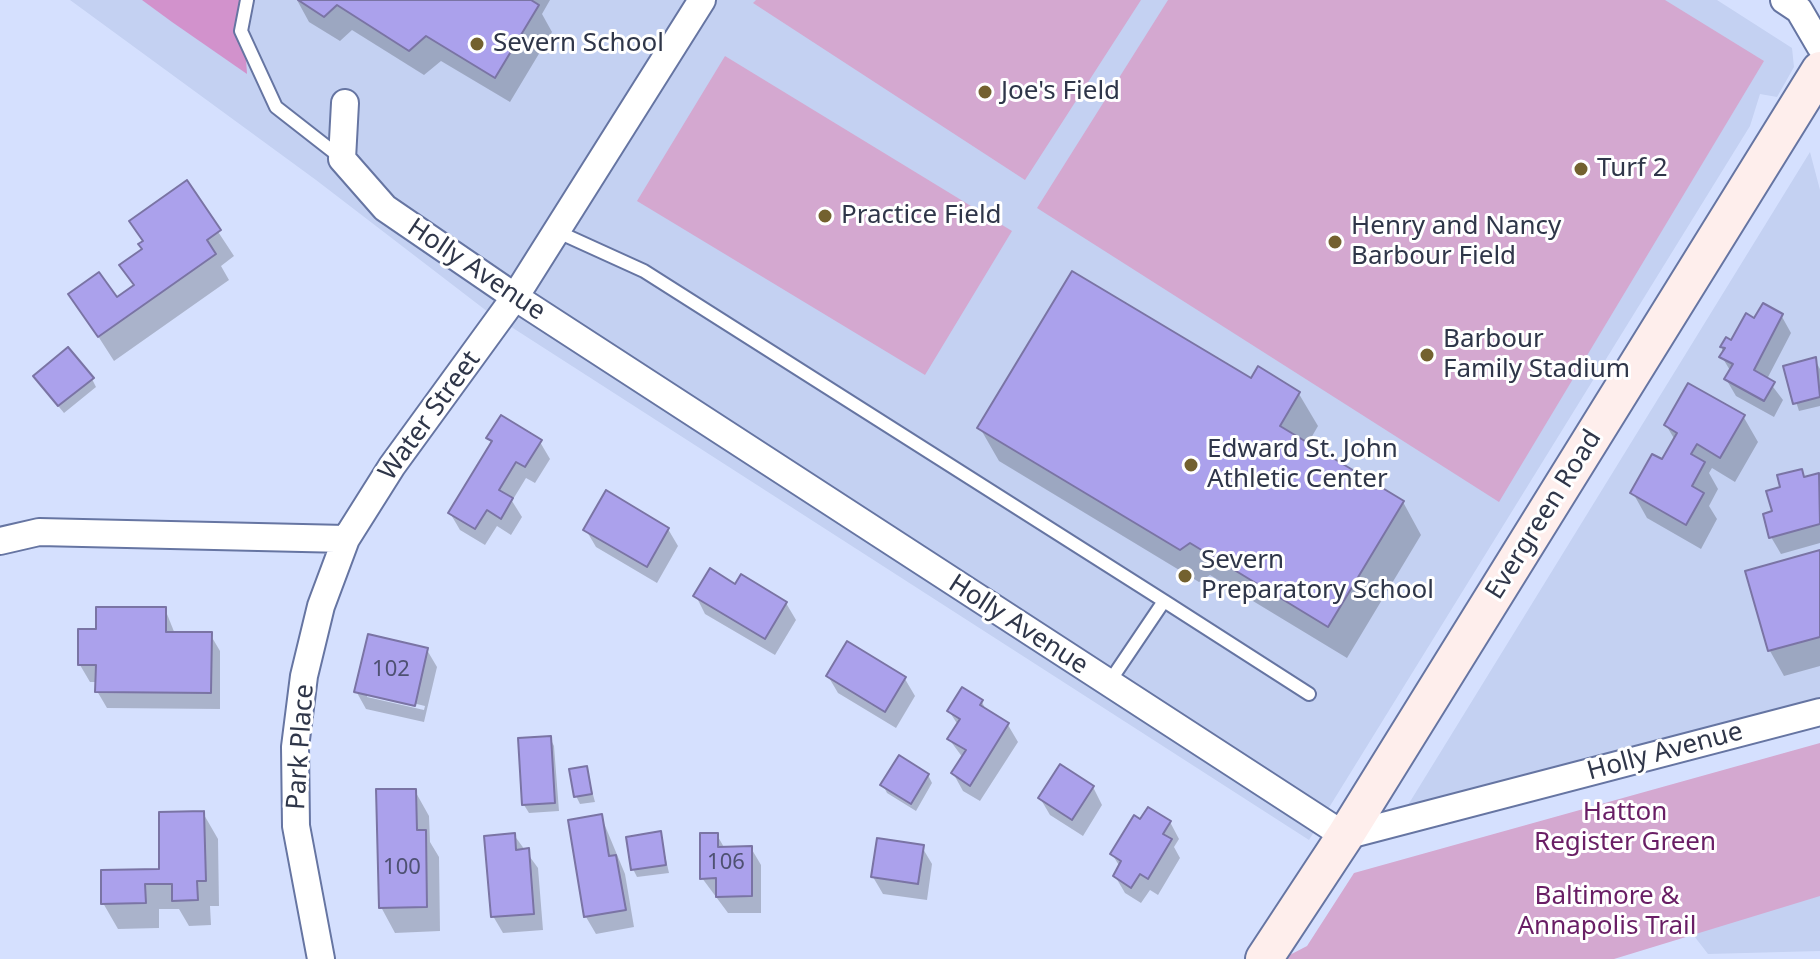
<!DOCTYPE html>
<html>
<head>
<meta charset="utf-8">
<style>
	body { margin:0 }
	canvas { display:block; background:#d5e0fe }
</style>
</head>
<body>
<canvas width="1820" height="959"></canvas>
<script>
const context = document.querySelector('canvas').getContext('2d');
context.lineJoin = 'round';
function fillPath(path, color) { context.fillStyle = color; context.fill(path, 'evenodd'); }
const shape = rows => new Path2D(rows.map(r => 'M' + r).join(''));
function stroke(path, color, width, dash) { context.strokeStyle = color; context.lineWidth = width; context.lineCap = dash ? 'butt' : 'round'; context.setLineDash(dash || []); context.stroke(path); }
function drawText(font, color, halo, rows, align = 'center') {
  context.font = font + ' "Noto Sans",sans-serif'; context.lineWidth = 6; context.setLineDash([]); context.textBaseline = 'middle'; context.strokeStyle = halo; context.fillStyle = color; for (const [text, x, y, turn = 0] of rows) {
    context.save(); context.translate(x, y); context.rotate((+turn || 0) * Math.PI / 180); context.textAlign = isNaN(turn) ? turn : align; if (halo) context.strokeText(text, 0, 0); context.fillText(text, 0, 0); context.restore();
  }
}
const built = shape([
	[70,0,1717,0,1792,48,1794,67,1777,97,1760,94,1750,126,1309,840,488,312,316,180],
	[1810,152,1820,190,1820,699,1408,805],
	[1820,884,1820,951,1708,954,1681,919]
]);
const green = shape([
	[756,0,1141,0,1025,180,753,3],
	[1168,0,1665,0,1764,61,1499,502,1037,208],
	[725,56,1012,231,925,375,637,201],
	[1820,743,1820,896,1614,959,1282,959,1307,946,1354,873]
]);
const forest = shape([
	[142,0,242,0,247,74,172,22]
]);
const shadow = shape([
	[297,0,550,0,542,14,552,32,510,102,441,61,424,75,352,30,340,41,309,22],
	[186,183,234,256,221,266,229,280,114,361,71,294,116,300,135,287,122,265,144,250],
	[1781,315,1791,333,1767,379,1783,400,1774,417,1736,396,1726,379,1731,372,1722,357,1722,348,1727,340,1731,342,1755,321],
	[1815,360,1820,369,1820,406,1799,411,1785,368],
	[92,379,96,387,64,413,40,384],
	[1251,381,1299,394,1318,426,1307,445,1403,502,1421,535,1347,658,1210,575,1199,582,999,461,980,428],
	[1743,416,1758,442,1735,482,1712,468,1709,473,1718,489,1709,506,1717,519,1701,549,1647,518,1633,493,1663,462,1675,440,1666,425],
	[489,438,540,442,550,459,535,483,526,478,512,501,522,517,511,535,497,526,485,545,460,530,450,513,492,444],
	[1801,471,1805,479,1818,475,1820,479,1820,543,1781,554,1771,537,1774,512,1783,488],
	[668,529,678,546,657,583,596,547,586,530],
	[1820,552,1820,666,1784,676,1770,651,1748,573],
	[736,586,786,603,796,620,775,655,705,614,696,596],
	[165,609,175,634,210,634,220,651,220,709,107,708,97,691,98,682,90,682,80,665,98,631],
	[427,650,437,667,424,722,366,709,356,691],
	[367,692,425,706,424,710,367,697],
	[828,676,905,679,915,696,896,728,838,693],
	[982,702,987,712,1008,725,1018,742,980,801,963,791,953,773,963,758,949,739,958,725,949,711],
	[550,738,554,746,559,811,529,813,524,805],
	[586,768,595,802,580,804,576,796],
	[928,775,932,783,916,811,887,793,883,785],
	[1093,787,1102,805,1083,836,1050,815,1040,798],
	[415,791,429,816,430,842,439,857,440,931,395,933,381,907],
	[203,813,218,839,219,906,210,906,211,925,189,926,179,909,159,909,159,928,118,929,103,903,162,871],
	[601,816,625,874,634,927,596,934,586,917,570,822],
	[1141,821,1170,822,1179,839,1174,847,1180,858,1158,895,1150,890,1141,903,1125,893,1115,876,1120,867,1112,854],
	[660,833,669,873,637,877,633,869],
	[514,835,538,868,543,930,503,933,493,916],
	[717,835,725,849,751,848,761,865,761,913,728,913,702,878],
	[922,847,932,864,927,900,883,894,873,877]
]);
const building = shape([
	[298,0,531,0,539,5,495,78,426,36,409,51,337,5,324,17,298,0],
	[187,180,221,230,207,240,216,254,98,337,68,294,99,272,117,297,134,285,119,265,142,249,138,244,143,241,129,221,187,180],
	[1072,271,1251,378,1258,366,1300,392,1280,426,1404,501,1328,627,1190,543,1180,550,977,428,1072,271],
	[1763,303,1783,314,1754,370,1775,382,1764,401,1724,379,1733,364,1719,357,1725,348,1720,347,1726,337,1731,340,1746,313,1754,318,1763,303],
	[68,347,94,378,58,406,33,376,68,347],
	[1816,357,1820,397,1793,404,1783,366,1816,357],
	[1688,383,1745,415,1720,458,1697,444,1691,454,1705,462,1692,486,1704,493,1686,525,1630,493,1652,454,1662,459,1677,433,1664,425,1688,383],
	[501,415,542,440,525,467,516,462,499,490,513,498,501,519,487,510,475,529,448,513,492,441,486,438,501,415],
	[1802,469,1804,477,1819,473,1820,524,1769,538,1763,514,1772,511,1766,491,1780,487,1777,475,1802,469],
	[606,490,669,528,647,567,583,530,606,490],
	[1820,550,1820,637,1768,651,1745,571,1820,550],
	[710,568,735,584,741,574,787,602,765,639,693,596,710,568],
	[96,607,166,607,166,632,212,632,211,693,95,692,96,665,78,665,78,629,96,629,96,607],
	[368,634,428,648,415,706,354,692,368,634],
	[847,641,906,677,885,712,826,676,847,641],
	[962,687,983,700,980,705,1009,723,970,786,951,773,966,750,947,739,960,719,947,711,962,687],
	[551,736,555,803,522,805,518,738,551,736],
	[899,755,929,774,911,804,880,785,899,755],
	[1060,764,1094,786,1072,820,1038,798,1060,764],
	[587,766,592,794,574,797,569,769,587,766],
	[376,789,416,789,417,830,426,830,427,907,379,908,376,789],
	[1148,807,1171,821,1163,834,1172,839,1148,879,1140,874,1131,888,1113,876,1121,861,1110,854,1134,815,1140,819,1148,807],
	[204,811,206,881,197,881,198,900,172,901,172,884,145,884,146,903,101,904,101,870,159,869,159,812,204,811],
	[602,814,609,856,616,855,626,910,584,917,568,820,602,814],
	[661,831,666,865,631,870,626,837,661,831],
	[515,833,516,850,529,848,534,914,491,917,484,836,515,833],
	[700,833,718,833,718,847,752,846,752,896,716,897,716,878,700,879,700,833],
	[877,838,924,845,918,884,871,877,877,838]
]);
const lane = shape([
	[247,0,241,31,276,107,340,157],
	[556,231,644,271,1164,601,1108,684],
	[1164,601,1309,694]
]);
const street = shape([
	[1784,0,1799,10,1820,46],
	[345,103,342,159,385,208,515,297,1345,836,1820,712],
	[0,541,39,532,346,539],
	[321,959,296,826,295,747,304,676,321,606,346,539,392,466,515,297,702,0]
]);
const secondary = shape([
	[1264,959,1345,836,1820,70]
]);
const markers = [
	[477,44,8,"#73612f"],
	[985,92,8,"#73612f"],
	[1581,169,8,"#73612f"],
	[825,216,8,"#73612f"],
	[1335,242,8,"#73612f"],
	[1427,355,8,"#73612f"],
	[1191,465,8,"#73612f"],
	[1185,576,8,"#73612f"]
];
const numberNames = [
	["102",391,670],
	["106",726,863],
	["100",402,868]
];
const poiNames = [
	["Severn School",493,44],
	["Joe's Field",1001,92],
	["Turf 2",1597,169],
	["Practice Field",841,216],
	["Henry and Nancy",1351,227],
	["Barbour Field",1351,257],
	["Barbour",1443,340],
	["Family Stadium",1443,370],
	["Edward St. John",1207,450],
	["Athletic Center",1207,480],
	["Severn",1201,561],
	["Preparatory School",1201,591]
];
const streetNames = [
	["Holly Avenue",476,270,34],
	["Water Street",430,416,-54],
	["Evergreen Road",1544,515,-58],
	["Holly Avenue",1018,625,33],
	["Park Place",301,747,-86],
	["Holly Avenue",1665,752,-15]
];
const parkNames = [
	["Hatton",1625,813],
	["Register Green",1625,843],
	["Baltimore &",1607,897],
	["Annapolis Trail",1607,927]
];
fillPath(built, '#c4d1f2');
fillPath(green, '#d4a8d0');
fillPath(forest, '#d292cc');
fillPath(shadow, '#0003');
fillPath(building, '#aba1ec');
stroke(building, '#7a74a4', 2);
stroke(lane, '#6675a2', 16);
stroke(street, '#6675a2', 30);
stroke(secondary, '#6675a2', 40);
stroke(lane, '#fff', 12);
stroke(street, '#fff', 26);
stroke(secondary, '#feeeec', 36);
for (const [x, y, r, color] of markers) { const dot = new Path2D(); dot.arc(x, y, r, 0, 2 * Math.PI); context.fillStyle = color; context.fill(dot); stroke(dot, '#fff', 3); }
drawText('22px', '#4e5172', null, numberNames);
drawText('26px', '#2f3649', '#fff', poiNames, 'left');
drawText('26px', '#2f3649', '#fff', streetNames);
drawText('26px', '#691e65', '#fff', parkNames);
</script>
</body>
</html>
